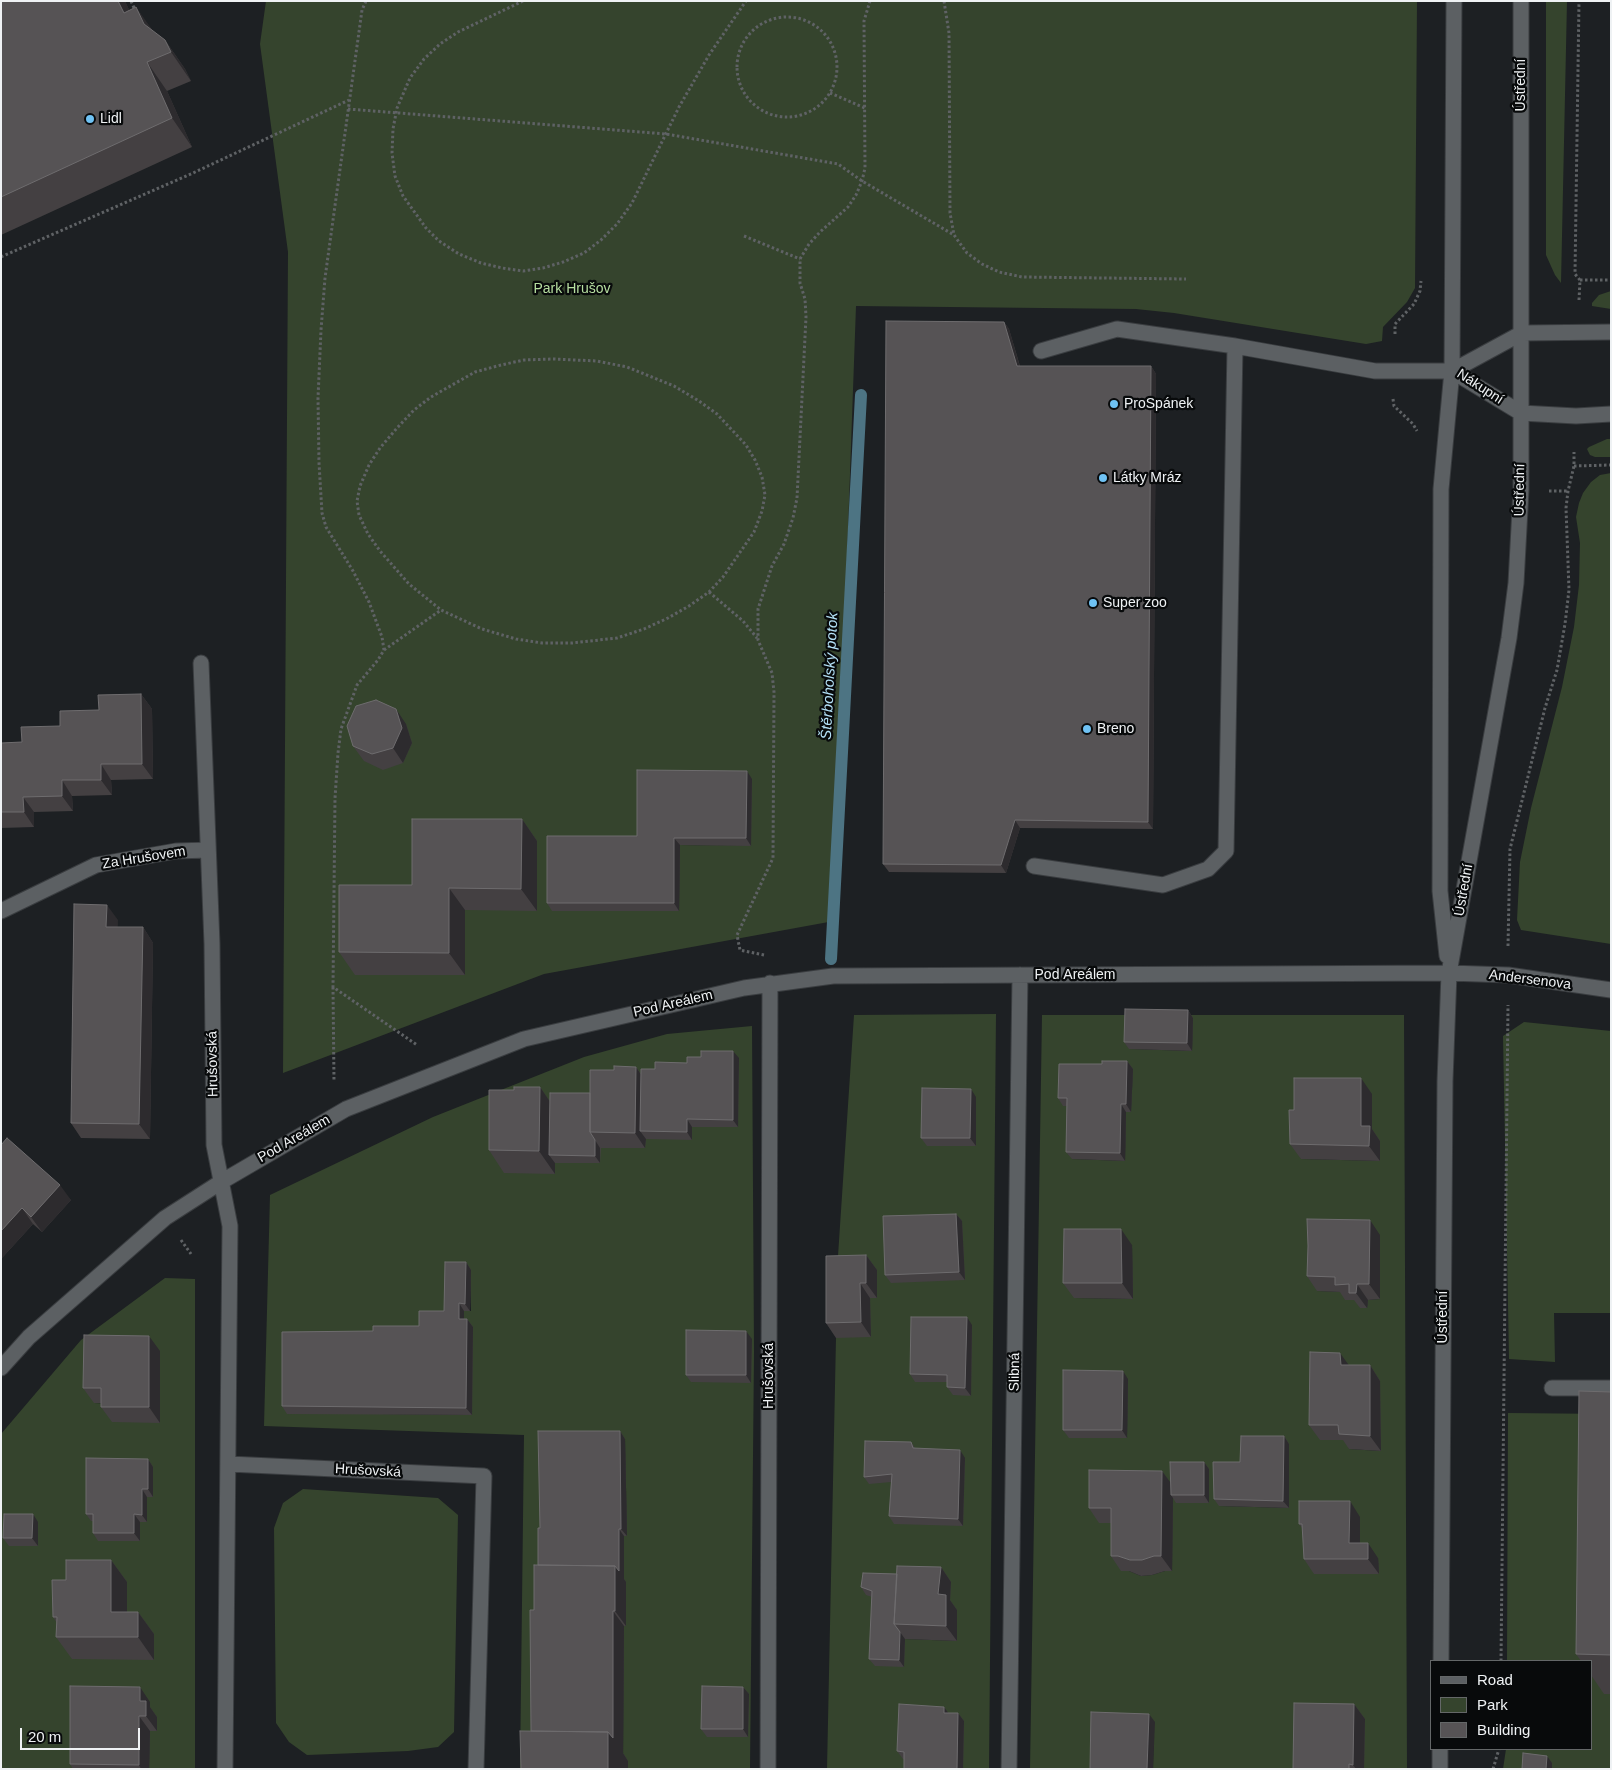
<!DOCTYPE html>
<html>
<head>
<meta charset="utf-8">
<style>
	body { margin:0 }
	#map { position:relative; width:1612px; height:1770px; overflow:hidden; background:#1d2023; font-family:Arial,sans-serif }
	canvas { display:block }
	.frame { position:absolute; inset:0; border:2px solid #eff2f4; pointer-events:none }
	.legend { position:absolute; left:1430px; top:1660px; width:162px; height:90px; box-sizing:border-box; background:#080a0b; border:1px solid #646768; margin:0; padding:6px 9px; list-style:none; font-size:15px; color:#eff2f4 }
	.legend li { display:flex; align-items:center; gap:10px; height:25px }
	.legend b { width:25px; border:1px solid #646768 }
	.scale { position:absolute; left:20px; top:1728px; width:120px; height:22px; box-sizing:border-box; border:2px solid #eff2f4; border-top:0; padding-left:6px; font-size:15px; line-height:18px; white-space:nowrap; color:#eff2f4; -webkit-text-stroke:4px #080a0b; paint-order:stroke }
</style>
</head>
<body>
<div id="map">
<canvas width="1612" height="1770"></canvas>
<div class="frame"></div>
<ul class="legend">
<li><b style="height:6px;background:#5c6063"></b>Road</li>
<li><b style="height:14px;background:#35442d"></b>Park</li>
<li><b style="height:14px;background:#565355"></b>Building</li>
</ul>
<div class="scale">20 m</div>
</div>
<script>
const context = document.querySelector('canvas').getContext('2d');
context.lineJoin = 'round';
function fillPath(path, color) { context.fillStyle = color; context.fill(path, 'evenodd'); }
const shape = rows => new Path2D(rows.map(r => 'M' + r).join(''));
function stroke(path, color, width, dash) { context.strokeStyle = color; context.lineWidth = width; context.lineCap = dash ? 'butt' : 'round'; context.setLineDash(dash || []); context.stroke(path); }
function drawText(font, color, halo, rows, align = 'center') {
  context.font = font + ' Arial,sans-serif'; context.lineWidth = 4.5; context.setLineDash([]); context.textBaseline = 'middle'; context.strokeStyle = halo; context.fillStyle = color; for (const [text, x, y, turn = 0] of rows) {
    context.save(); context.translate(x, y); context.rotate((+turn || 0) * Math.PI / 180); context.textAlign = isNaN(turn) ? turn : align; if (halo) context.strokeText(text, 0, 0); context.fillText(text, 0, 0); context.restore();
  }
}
const green = shape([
	[266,1,1417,1,1415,288,1407,302,1383,327,1382,341,1366,344,1174,313,1136,309,856,306,834,921,544,974,283,1073,288,252,260,44],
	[642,844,751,846,680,845,679,911],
	[1546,1,1567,1,1561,283,1555,275,1546,255],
	[1611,291,1611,309,1592,306,1592,303,1599,295],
	[1607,439,1611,439,1611,457,1595,457,1590,455,1587,449,1589,447],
	[1611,473,1611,944,1521,930,1517,920,1520,862,1531,808,1562,687,1574,627,1579,585,1580,543,1576,517,1579,503,1583,493,1591,482,1600,475],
	[996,1014,989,1769,963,1769,910,1760,909,1769,827,1769,836,1338,870,1298,877,1298,877,1270,837,1271,854,1015],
	[877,1599,957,1641,905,1639],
	[1042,1015,1404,1015,1407,1769,1364,1769,1364,1719,1305,1718,1304,1769,1153,1769,1154,1722,1096,1720,1095,1769,1030,1769],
	[1130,1016,1193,1018,1192,1051,1130,1049],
	[1108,1068,1133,1069,1131,1111,1126,1112,1125,1161,1072,1159,1073,1106,1063,1106,1064,1072,1107,1072],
	[1305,1093,1372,1094,1372,1141,1380,1142,1380,1161,1301,1159,1299,1126,1304,1125],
	[1317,1235,1380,1235,1380,1299,1368,1300,1367,1308,1360,1308,1359,1300,1346,1300,1345,1292,1317,1291],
	[1075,1244,1132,1245,1133,1299,1074,1298],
	[1321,1368,1351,1368,1351,1380,1380,1381,1380,1451,1349,1449,1348,1440,1320,1440],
	[1069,1378,1128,1379,1127,1438,1069,1438],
	[1246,1444,1289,1444,1289,1508,1219,1506,1219,1470,1245,1470],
	[1176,1469,1209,1469,1209,1503,1176,1503],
	[1100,1485,1173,1486,1172,1571,1165,1571,1152,1575,1141,1576,1129,1571,1121,1571,1122,1523,1099,1523],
	[1310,1517,1360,1517,1360,1558,1378,1558,1379,1574,1314,1574,1313,1539,1310,1538],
	[1524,1022,1611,1031,1611,1313,1554,1313,1555,1362,1509,1359,1503,1036],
	[752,1026,754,1352,750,1769,628,1769,628,1761,623,1761,624,1626,626,1626,626,1582,624,1581,624,1536,627,1536,625,1439,541,1769,520,1769,524,1435,264,1426,270,1195,433,1117,584,1057,667,1034],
	[601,1101,738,1127,692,1127,692,1139,645,1139,600,1148,554,1163],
	[471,1270,471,1311,464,1311,464,1327,472,1415,287,1413,450,1319],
	[165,1278,195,1279,195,1769,149,1769,150,1731,157,1731,156,1717,81,1769,1,1769,1,1434,81,1340],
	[160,1351,112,1404,94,1403],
	[153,1467,147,1497,147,1522,140,1522,140,1541,98,1521,91,1521],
	[127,1583,127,1634,154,1659,72,1659],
	[1508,1413,1611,1414,1611,1769,1503,1769,1506,1749,1591,1749,1591,1661,1507,1661],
	[303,1489,438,1498,458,1515,454,1732,438,1747,408,1751,307,1755,289,1742,276,1723,274,1528,283,1503]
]);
const stream = shape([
	[831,959,861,395]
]);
const path = shape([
	[131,1,135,10],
	[366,1,362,10,325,278,321,330,318,398,319,463,322,513,326,527,353,571,369,602,382,637,384,650,378,660,357,685,341,729,338,753,335,798,333,987,417,1045],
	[523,1,458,32,440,44,424,59,410,78,397,108,393,129,392,153,395,176,403,196,426,228,439,241,459,254,481,263,502,268,523,271,543,268,563,262,584,253,601,240,617,224,632,203,679,107,709,55,746,1],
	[944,1,949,33,950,213,954,235,967,253,982,264,999,272,1022,277,1186,279],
	'737 67a50 50 0 1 1 100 0a50 50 0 1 1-100 0Z',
	[830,93,865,108],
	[348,109,666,134,838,164,862,181,954,235],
	[744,236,800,259],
	[1,257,193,173,349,100],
	[1580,280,1611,280],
	[1579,300,1580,280,1575,274,1579,1],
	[1395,334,1395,324,1414,304,1420,291,1421,281],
	[1393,399,1394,406,1413,424,1417,431],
	[1574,466,1611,465],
	[1549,491,1568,491],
	[709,592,743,621,757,638],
	[384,650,441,610,482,629,516,639,542,643,572,643,617,638,644,629,668,618,689,606,709,592,723,577,754,532,762,511,765,495,762,477,755,460,746,445,717,414,699,401,674,386,627,367,597,361,553,359,524,360,501,365,475,372,431,397,414,410,397,428,380,448,369,465,360,486,357,501,359,515,368,534,380,551,409,584,441,610],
	[1508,946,1510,849,1545,708,1557,670,1565,624,1569,590,1566,508,1568,491,1574,466,1574,452],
	[764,955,740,950,737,935,773,858,774,692,772,673,758,640,758,609,772,566,784,544,793,518,797,498,806,317,805,299,800,283,800,259,809,244,820,232,848,207,856,195,862,181,865,168,864,21,870,1],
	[333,987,334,1082],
	[181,1240,191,1254],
	[1501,1661,1508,1005],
	[1493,1769,1499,1749]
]);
const minor = shape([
	[1041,351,1117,329,1235,346,1375,371,1452,371,1522,333,1611,332],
	[1452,371,1521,413,1576,416,1611,414],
	[201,663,212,944,214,1145,230,1226,225,1769],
	[1034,866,1163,885,1208,869,1226,851,1235,346],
	[1,911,96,865,176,851,208,850],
	[1447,956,1440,891,1441,489,1452,371,1454,1],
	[1,1368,29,1337,165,1218,221,1182,346,1109,524,1039,744,988,833,976,1449,973,1508,975,1611,990],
	[1552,1388,1611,1388],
	[229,1464,484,1476,476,1769],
	[1441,1661,1445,1081,1449,973,1509,638,1516,583,1521,490,1521,1],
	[768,1769,770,983],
	[1009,1769,1020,975],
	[1440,1769,1440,1749]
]);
const wall = shape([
	[1,1,125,1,129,10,153,31,165,40,185,69,191,81,167,91,192,147,1,235],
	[1004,322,1009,329,1020,366,1151,366,1156,374,1153,829,1020,828,1006,873,889,872,883,864],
	[141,694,152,709,153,779,111,780,112,795,72,796,73,811,34,812,34,827,1,828,1,743,22,742,99,710],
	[406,724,412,743,403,763,383,770,364,761,353,746],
	[752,779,751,846,680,845,679,911,552,911,547,903],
	[522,819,537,841,537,911,465,910,465,975,355,975,339,952,412,885],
	[118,920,117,927,143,927,153,943,150,1139,81,1138,71,1123],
	[1188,1010,1193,1018,1192,1051,1129,1049,1124,1042],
	[739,1058,738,1127,692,1127,692,1140,646,1139,645,1148,601,1148,600,1163,555,1163,555,1174,504,1173,489,1150,514,1090,540,1087,550,1102,590,1093,614,1070,636,1067,641,1074,655,1069,687,1063],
	[1127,1061,1133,1069,1131,1112,1126,1112,1125,1161,1072,1159,1066,1152,1067,1106,1063,1106,1058,1098,1102,1064],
	[1372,1094,1372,1129,1380,1141,1380,1161,1301,1159,1290,1144,1294,1110],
	[976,1097,976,1146,927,1146,921,1138],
	[1,1145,71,1200,42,1232,33,1224,1,1259],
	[956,1214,962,1221,965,1280,891,1283,885,1275],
	[1380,1235,1380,1299,1368,1300,1367,1308,1360,1308,1354,1300,1345,1300,1340,1292,1317,1291,1307,1276],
	[1132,1245,1133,1299,1074,1298,1063,1283],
	[866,1255,877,1270,877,1298,870,1298,871,1337,836,1338,826,1323],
	[466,1262,471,1270,470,1311,464,1311,464,1319,467,1319,473,1327,472,1415,287,1414,282,1406,373,1331,419,1326,444,1311],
	[972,1325,971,1396,953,1395,947,1387,947,1382,915,1382,910,1374],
	[752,1339,751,1383,691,1382,686,1375],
	[160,1351,160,1423,112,1422,101,1407,101,1403,94,1403,83,1388],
	[1349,1365,1370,1365,1380,1381,1381,1451,1349,1449,1343,1440,1320,1440,1309,1425],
	[1128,1379,1127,1438,1069,1438,1063,1430],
	[1611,1392,1611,1694,1604,1694,1591,1675,1591,1661,1581,1661,1576,1654],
	[620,1431,625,1439,627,1536,624,1536,624,1579,626,1582,626,1626,624,1626,623,1753,628,1761,531,1731,534,1610,538,1565,540,1528],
	[1284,1436,1289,1444,1289,1508,1219,1506,1214,1499],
	[911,1442,915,1448,965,1458,963,1526,894,1524,889,1516,891,1482,869,1484,864,1477],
	[148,1459,153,1467,153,1497,147,1497,147,1522,140,1522,140,1541,98,1541,93,1533,93,1521,91,1521,86,1514],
	[1204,1462,1209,1469,1209,1503,1176,1503,1173,1498,1172,1571,1165,1571,1152,1575,1141,1576,1129,1571,1121,1571,1111,1556,1111,1523,1099,1523,1089,1508,1162,1471,1170,1483],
	[1360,1517,1360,1543,1378,1558,1379,1574,1314,1574,1304,1559,1303,1529,1299,1524],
	[38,1522,38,1546,9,1546,3,1538],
	[111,1560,127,1582,127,1612,138,1612,154,1634,154,1660,72,1659,56,1637,57,1623,53,1617,66,1580],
	[941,1567,951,1582,950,1600,957,1610,957,1641,905,1639,904,1667,875,1666,869,1659,872,1597,866,1595,861,1587,897,1574],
	[743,1687,749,1694,748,1737,707,1737,701,1729],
	[150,1702,150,1707,157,1717,157,1731,150,1731,149,1769,73,1769,70,1764],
	[1354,1704,1365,1719,1364,1769,1293,1769],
	[944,1707,948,1713,958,1713,964,1721,963,1769,904,1769,904,1759,903,1759,897,1751]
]);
const shadedWall = shape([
	[118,1,125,1,144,41,124,13],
	[136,7,156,35,144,24],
	[165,40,185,69,191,81,171,52],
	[147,62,167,91,192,147,172,118],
	[1004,322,1009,329,1022,374,1017,366],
	[1151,366,1156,374,1153,829,1148,822],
	[141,694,152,709,153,779,142,764],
	[396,709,406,724,412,743,403,763,393,748],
	[101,764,111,780,112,795,101,780],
	[747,771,752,779,751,846,746,838],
	[62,780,72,796,73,811,62,796],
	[23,797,34,812,34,827,24,812],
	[522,819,537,841,537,911,521,889],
	[1015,820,1020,828,1006,873,1001,865],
	[674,838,680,845,679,911,674,903],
	[449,888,465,910,465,975,449,953],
	[107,905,118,920,117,942,106,927],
	[143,927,153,943,150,1139,139,1124],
	[1188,1010,1193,1018,1192,1051,1187,1043],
	[733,1051,739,1058,738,1127,733,1120],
	[1127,1061,1133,1069,1131,1112,1126,1104],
	[636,1067,646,1082,640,1131,646,1139,645,1148,635,1133],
	[1361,1078,1372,1094,1372,1129,1380,1141,1380,1161,1369,1146,1361,1126],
	[540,1087,555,1109,549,1155,555,1163,555,1174,539,1151],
	[971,1089,976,1097,976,1146,970,1138],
	[1121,1104,1126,1112,1125,1161,1120,1153],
	[687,1119,692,1127,692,1140,687,1132],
	[595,1140,600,1148,600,1163,595,1156],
	[60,1185,71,1200,42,1232,31,1217],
	[22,1208,33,1224,1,1259,1,1231],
	[956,1214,962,1221,965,1280,959,1272],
	[1370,1220,1380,1235,1380,1299,1369,1284],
	[1121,1229,1132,1245,1133,1299,1122,1283],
	[866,1255,877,1270,877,1298,866,1283],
	[466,1262,471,1270,470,1311,465,1304],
	[860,1283,870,1298,871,1337,861,1322],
	[1357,1284,1368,1300,1367,1308,1356,1293],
	[459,1303,464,1311,464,1327,459,1319],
	[967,1317,972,1325,971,1396,965,1388],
	[467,1319,473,1327,472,1415,466,1408],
	[746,1331,752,1339,751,1383,746,1375],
	[149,1336,160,1351,160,1423,149,1407],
	[1340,1353,1351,1368,1341,1365],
	[1370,1365,1380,1381,1381,1451,1370,1436],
	[1123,1371,1128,1379,1127,1438,1122,1430],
	[620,1431,625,1439,627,1536,621,1529],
	[1284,1436,1289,1444,1289,1508,1283,1501],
	[960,1450,965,1458,963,1526,958,1519],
	[148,1459,153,1467,153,1497,148,1489],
	[1204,1462,1209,1469,1209,1503,1204,1495],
	[1162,1471,1173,1486,1171,1495,1173,1498,1172,1571,1161,1556],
	[142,1489,147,1497,147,1522,142,1515],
	[1350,1501,1360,1517,1360,1558,1349,1543],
	[33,1514,38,1522,38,1546,32,1538],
	[134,1514,140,1522,140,1541,134,1533],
	[619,1529,624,1536,624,1579,626,1582,626,1626,615,1611,615,1566],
	[1368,1543,1378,1558,1379,1574,1368,1559],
	[111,1560,127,1582,127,1634,111,1612],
	[941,1567,951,1582,950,1600,957,1610,957,1641,946,1626,938,1594],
	[613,1611,624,1626,623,1753,628,1761,628,1769,608,1769,608,1732],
	[138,1612,154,1634,154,1660,138,1637],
	[900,1632,905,1639,904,1667,899,1660],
	[140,1687,150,1702,150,1707,157,1717,157,1731,146,1716,140,1701],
	[743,1687,749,1694,748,1737,743,1729],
	[1354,1704,1365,1719,1364,1769,1356,1769,1353,1765],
	[944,1707,949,1714,944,1713],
	[958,1713,964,1721,963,1769,957,1769],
	[1149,1714,1155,1722,1153,1769,1147,1769],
	[139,1716,150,1731,149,1769,141,1769,139,1765],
	[1547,1756,1552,1763,1552,1769,1546,1769]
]);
const building = shape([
	[1,1,118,1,124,13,136,7,144,24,165,40,171,52,147,62,172,118,1,197,1,1],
	[886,321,1004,322,1017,366,1151,366,1148,822,1015,820,1001,865,883,864,886,321],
	[141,694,142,764,101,764,101,780,62,780,62,796,23,797,24,812,1,812,1,743,22,742,21,727,60,726,60,711,99,710,98,695,141,694],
	[376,700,396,709,402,728,393,748,372,754,353,746,347,726,356,706,376,700],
	[637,770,747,771,746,838,674,838,674,903,547,903,547,836,637,836,637,770],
	[412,819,522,819,521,889,449,888,449,953,339,952,339,885,412,885,412,819],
	[74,904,107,905,106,927,143,927,139,1124,71,1123,74,904],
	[1125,1009,1188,1010,1187,1043,1124,1042,1125,1009],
	[701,1051,733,1051,733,1120,687,1119,687,1132,640,1131,641,1069,655,1069,655,1062,687,1063,687,1057,701,1057,701,1051],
	[1102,1061,1127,1061,1126,1104,1121,1104,1120,1153,1066,1152,1067,1098,1058,1098,1059,1064,1102,1064,1102,1061],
	[614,1066,636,1067,635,1133,590,1132,590,1070,614,1070,614,1066],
	[1294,1078,1361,1078,1361,1126,1370,1126,1369,1146,1290,1144,1289,1110,1294,1110,1294,1078],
	[514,1087,540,1087,539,1151,489,1150,489,1090,514,1090,514,1087],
	[922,1088,971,1089,970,1138,921,1138,922,1088],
	[550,1093,590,1093,590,1132,595,1140,595,1156,549,1155,550,1093],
	[7,1138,60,1185,31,1217,22,1208,1,1231,1,1145,7,1138],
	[956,1214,959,1272,885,1275,883,1216,956,1214],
	[1307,1219,1370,1220,1369,1284,1357,1284,1356,1293,1349,1293,1349,1284,1335,1285,1335,1277,1307,1276,1308,1246,1307,1219],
	[1064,1229,1121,1229,1122,1283,1063,1283,1064,1229],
	[866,1255,866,1283,860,1283,861,1322,826,1323,826,1256,866,1255],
	[445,1262,466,1262,465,1304,459,1303,459,1319,467,1319,466,1408,282,1406,282,1332,373,1331,373,1326,419,1326,419,1311,444,1311,445,1262],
	[911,1317,967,1317,965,1388,947,1387,947,1375,910,1374,911,1317],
	[686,1330,746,1331,746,1375,686,1375,686,1330],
	[84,1335,149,1336,149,1407,101,1407,101,1388,83,1388,84,1335],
	[1310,1352,1340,1353,1341,1365,1370,1365,1370,1436,1339,1434,1338,1425,1309,1425,1310,1352],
	[1063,1370,1123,1371,1122,1430,1063,1430,1063,1370],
	[1579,1391,1611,1392,1611,1655,1576,1654,1579,1391],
	[538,1431,620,1431,621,1529,619,1529,619,1571,615,1566,538,1565,538,1528,540,1528,538,1431],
	[1241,1436,1284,1436,1283,1501,1214,1499,1213,1462,1240,1462,1241,1436],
	[865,1441,911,1442,913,1448,960,1450,958,1519,889,1516,892,1474,864,1477,865,1441],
	[86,1458,148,1459,148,1489,142,1489,142,1515,134,1514,134,1533,93,1533,93,1514,86,1514,86,1458],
	[1170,1462,1204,1462,1204,1495,1171,1495,1170,1462],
	[1089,1470,1162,1471,1161,1556,1154,1556,1142,1560,1130,1560,1118,1556,1111,1556,1111,1508,1089,1508,1089,1470],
	[1299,1501,1350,1501,1349,1543,1368,1543,1368,1559,1304,1559,1302,1524,1299,1524,1299,1501],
	[4,1514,33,1514,32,1538,3,1538,4,1514],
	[66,1560,111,1560,111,1612,138,1612,138,1637,56,1637,57,1617,53,1617,52,1580,66,1580,66,1560],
	[534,1565,615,1566,615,1611,613,1611,613,1738,608,1732,531,1731,530,1610,534,1610,534,1565],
	[897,1566,941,1567,938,1594,946,1595,946,1626,894,1624,897,1566],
	[863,1573,897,1574,894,1624,900,1632,899,1660,869,1659,872,1591,861,1587,863,1573],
	[70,1686,140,1687,140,1701,146,1701,146,1716,139,1716,139,1765,70,1764,70,1686],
	[702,1686,743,1687,743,1729,701,1729,702,1686],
	[1294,1703,1354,1704,1353,1765,1349,1764,1349,1769,1293,1769,1294,1703],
	[899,1704,944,1707,944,1713,958,1713,957,1769,904,1769,904,1752,897,1751,899,1704],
	[1091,1712,1149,1714,1147,1769,1090,1769,1091,1712],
	[520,1731,608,1732,608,1769,521,1769,520,1731],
	[1523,1753,1547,1756,1546,1769,1522,1769,1523,1753]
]);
const markers = [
	[90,119,5,"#6fc2f4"],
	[1114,404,5,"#6fc2f4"],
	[1103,478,5,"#6fc2f4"],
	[1093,603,5,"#6fc2f4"],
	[1087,729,5,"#6fc2f4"]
];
const streetNames = [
	["Ústřední",1521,85,-90],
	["Nákupní",1480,387,33],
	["Ústřední",1520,490,-89],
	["Za Hrušovem",144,858,-9],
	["Ústřední",1464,890,-80],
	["Pod Areálem",1075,975],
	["Andersenova",1530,980,7],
	["Pod Areálem",673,1004,-13],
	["Hrušovská",213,1064,-91],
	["Pod Areálem",294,1139,-30],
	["Ústřední",1443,1317,-90],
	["Slibná",1015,1372,-89],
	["Hrušovská",769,1376,-90],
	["Hrušovská",368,1471,3]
];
const poiNames = [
	["Lidl",100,119],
	["ProSpánek",1124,404],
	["Látky Mráz",1113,478],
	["Super zoo",1103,603],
	["Breno",1097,729]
];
const parkNames = [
	["Park Hrušov",572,289]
];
const waterNames = [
	["Štěrboholský potok",830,676,-87]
];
fillPath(green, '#35442d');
stroke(stream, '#4d7483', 12);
stroke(minor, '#3a3d40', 17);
stroke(path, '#5f6265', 3, [2.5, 2.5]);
stroke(minor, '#5c6063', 15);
fillPath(wall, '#444042');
fillPath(shadedWall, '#2d2b2e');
fillPath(building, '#565355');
stroke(building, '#6e6c6e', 1);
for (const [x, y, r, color] of markers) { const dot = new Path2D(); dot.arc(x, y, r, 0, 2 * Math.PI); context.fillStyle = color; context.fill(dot); stroke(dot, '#080a0b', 2); }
drawText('14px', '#eff2f4', '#080a0b', streetNames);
drawText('14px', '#eff2f4', '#080a0b', poiNames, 'left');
drawText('14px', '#b6dea0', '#080a0b', parkNames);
drawText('italic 15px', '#b3e0f6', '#080a0b', waterNames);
</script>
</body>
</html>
